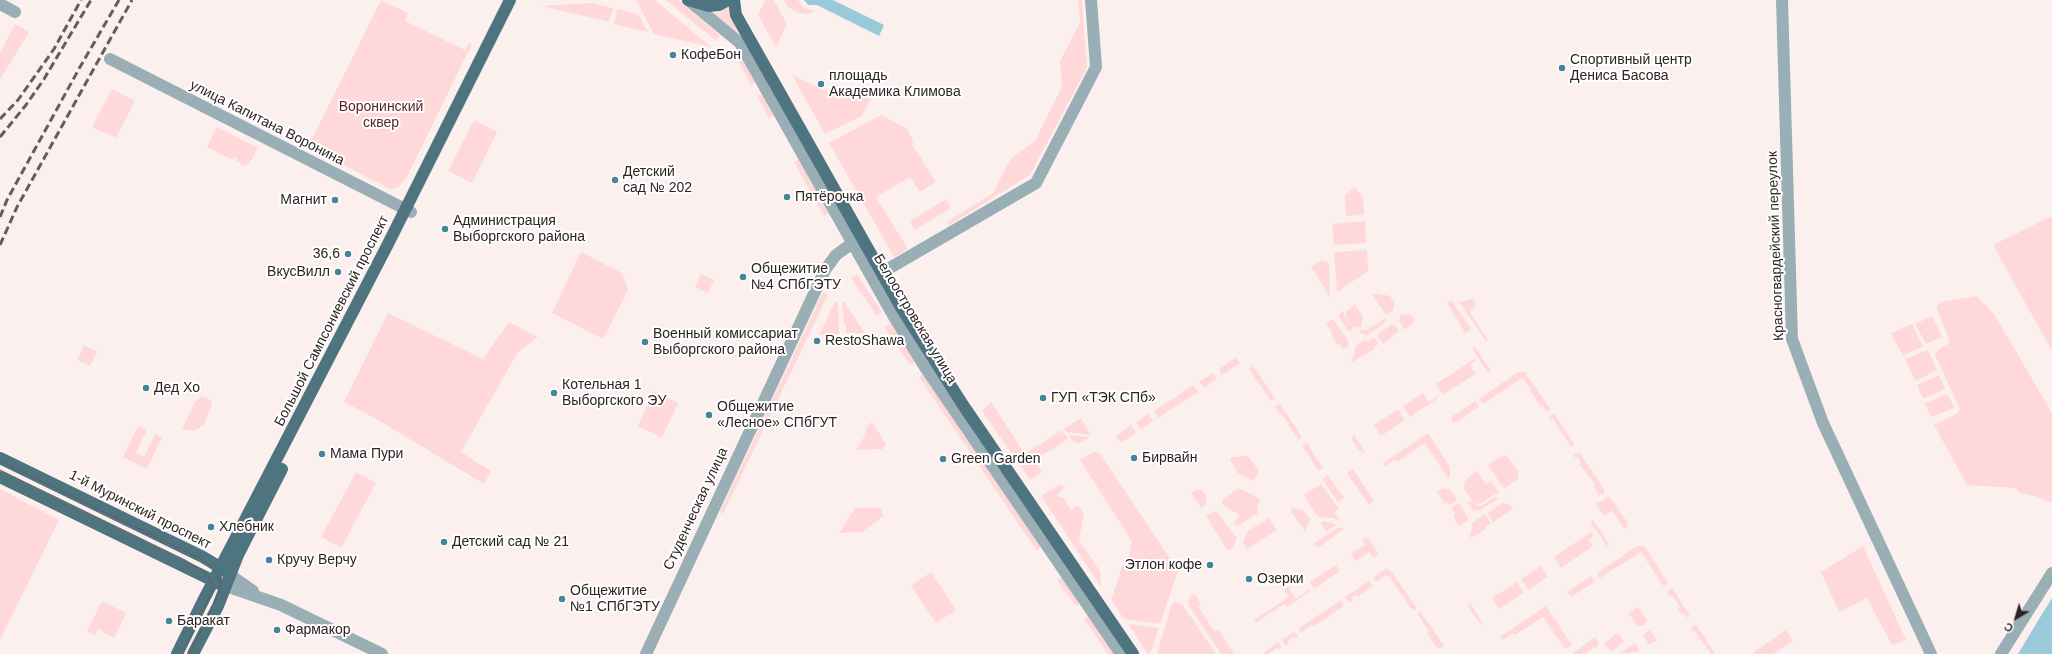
<!DOCTYPE html>
<html>
<head>
<meta charset="utf-8">
<style>
	body { margin:0 }
	#map { position:relative; width:2052px; height:654px; overflow:hidden; background:#fcf0ef; font-family:Arial,sans-serif }
	canvas { display:block }
	.north { position:absolute; left:1996px; top:598px; width:40px; height:40px; -webkit-text-stroke:3px #fff; paint-order:stroke; rotate:218deg; font-size:11px; font-weight:700; line-height:16px; text-align:center; color:#2e2323 }
	.north::after { content:''; display:block; margin:auto; width:14px; height:18px; background:#2e2323; clip-path:polygon(50% 0,100% 100%,50% 72%,0 100%) }
</style>
</head>
<body>
<div id="map">
<canvas width="2052" height="654"></canvas>
<div class="north">С</div>
</div>
<script>
const context = document.querySelector('canvas').getContext('2d');
context.lineJoin = 'round';
function fillPath(path, color) { context.fillStyle = color; context.fill(path, 'evenodd'); }
const shape = rows => new Path2D(rows.map(r => 'M' + r).join(''));
function stroke(path, color, width, dash) { context.strokeStyle = color; context.lineWidth = width; context.lineCap = dash ? 'butt' : 'round'; context.setLineDash(dash || []); context.stroke(path); }
function drawText(font, color, halo, rows, align = 'center') {
  context.font = font + ' Arial,sans-serif'; context.lineWidth = 4; context.setLineDash([]); context.textBaseline = 'middle'; context.strokeStyle = halo; context.fillStyle = color; for (const [text, x, y, turn = 0] of rows) {
    context.save(); context.translate(x, y); context.rotate((+turn || 0) * Math.PI / 180); context.textAlign = isNaN(turn) ? turn : align; if (halo) context.strokeText(text, 0, 0); context.fillText(text, 0, 0); context.restore();
  }
}
const green = shape([
	[381,0,408,13,405,21,465,50,469,43,472,44,407,177,399,187,390,189,308,147],
	[636,0,655,0,711,47,654,34],
	[666,0,678,0,720,35,716,41],
	[765,0,774,0,787,24,776,47,758,15],
	[784,0,798,0,804,8,816,11,808,14,799,13,788,7],
	[1078,0,1082,0,1087,68,1030,175,949,225,947,222,993,193,1011,158,1035,141,1062,87,1060,61,1080,23],
	[591,3,613,8,609,22,542,6],
	[731,4,733,19,742,42,709,14,720,12],
	[617,9,638,14,648,32,614,24],
	[15,24,29,32,0,80,0,53],
	[743,58,756,82,751,85,738,61],
	[792,75,831,93,833,89,841,92,843,88,850,90,851,87,872,96,862,116,825,134],
	[112,89,135,101,116,138,92,127],
	[762,93,774,115,769,118,757,96],
	[881,115,909,130,908,132,914,142,912,144,936,182,920,192,910,177,876,197,908,249,894,257,829,143],
	[474,120,497,132,472,183,448,171],
	[217,127,258,148,249,164,244,166,236,161,237,159,234,157,233,160,207,147],
	[799,159,829,213,824,216,794,162],
	[1355,187,1363,198,1364,215,1346,216,1345,195],
	[946,199,951,208,915,230,910,221],
	[2052,216,2052,351,1993,245],
	[1365,221,1366,243,1334,245,1332,224],
	[1367,250,1368,271,1337,292,1334,252],
	[581,252,622,273,628,290,603,339,552,313],
	[1322,260,1329,263,1330,297,1311,267],
	[701,274,714,280,708,293,695,287],
	[857,274,882,312,877,316,851,278],
	[823,292,828,295,723,514,720,512],
	[1375,293,1390,296,1395,303,1393,310,1386,315,1372,295],
	[1976,296,1994,314,2052,413,2052,503,2035,496,2020,493,2016,488,1967,485,1934,425,1958,413,1960,409,1935,355,1937,351,1950,342,1936,306,1941,302],
	[1473,299,1476,304,1470,313,1488,340,1486,341,1459,302],
	[1451,300,1471,329,1465,333,1447,303],
	[835,302,838,302,839,334,819,335],
	[842,302,844,302,865,333,846,333,846,325,844,325],
	[1355,305,1363,317,1361,328,1352,326,1345,317,1346,311],
	[1344,311,1344,317,1353,327,1352,331,1348,331,1339,317,1340,313],
	[388,313,483,359,509,322,538,337,518,352,461,452,491,471,484,484,378,420,344,402],
	[1403,314,1411,315,1415,321,1405,330,1399,321,1400,316],
	[1932,316,1942,337,1926,344,1915,324],
	[1385,318,1385,323,1367,335,1360,333,1361,329,1367,330],
	[1331,320,1334,320,1349,342,1348,346,1343,349,1340,344,1338,345,1331,334,1332,333,1326,323],
	[890,323,916,361,910,365,884,327],
	[1912,324,1923,346,1903,356,1891,333],
	[1391,325,1396,326,1399,331,1383,344,1377,335],
	[1374,337,1379,344,1374,347,1375,349,1352,362,1351,359,1353,357,1356,346,1364,340,1369,341],
	[84,345,97,352,90,366,77,360],
	[1475,347,1491,371,1488,373,1472,348],
	[1928,350,1937,370,1915,381,1905,359],
	[1236,357,1240,363,1222,375,1219,369],
	[1474,359,1476,361,1470,365,1475,374,1443,395,1436,384],
	[1253,366,1275,398,1271,401,1249,369],
	[1518,372,1525,372,1550,409,1547,412,1543,406,1541,407,1530,391,1532,390,1522,378,1483,404,1479,399],
	[924,373,1042,545,1037,551,919,377],
	[1213,373,1217,379,1204,388,1199,382],
	[1939,375,1945,389,1923,399,1917,385],
	[1193,385,1198,392,1158,418,1154,411],
	[654,391,678,403,662,438,638,426],
	[1423,393,1429,402,1437,396,1438,398,1410,417,1403,406],
	[1948,394,1954,408,1931,417,1925,403],
	[202,396,211,400,212,404,204,425,194,431,182,429,195,402],
	[1475,401,1479,407,1453,424,1451,417],
	[991,402,1025,454,1062,430,1068,439,1035,460,1042,472,1030,480,982,411],
	[1280,404,1302,437,1298,440,1288,425,1289,424,1275,407],
	[1398,409,1405,420,1381,436,1374,425],
	[1148,414,1153,421,1141,429,1136,422],
	[1554,414,1575,445,1571,447,1553,419,1551,420,1548,417],
	[1081,418,1091,435,1066,432,1064,429],
	[872,422,886,444,883,449,856,450,864,437,867,426],
	[1131,425,1136,433,1121,443,1116,436],
	[138,426,147,430,136,453,144,457,155,434,162,437,147,469,123,457],
	[1353,433,1366,454,1359,450,1355,445,1352,439],
	[1428,433,1450,467,1450,477,1448,478,1425,443,1397,462,1395,459,1385,466,1383,463],
	[1068,435,1090,437,1078,444,1072,440],
	[1307,443,1323,468,1318,471,1302,445],
	[1093,452,1100,453,1178,571,1160,624,1124,619,1111,600,1122,566,1128,560,1132,541,1080,460],
	[1577,453,1580,453,1604,489,1604,493,1599,496,1594,486,1596,485,1579,464,1581,462,1577,457,1575,458,1573,455],
	[1506,455,1518,471,1519,476,1516,481,1504,489,1488,465,1500,457],
	[1248,456,1259,471,1254,481,1238,473,1230,460,1231,457],
	[1353,469,1374,501,1369,505,1347,473],
	[1477,471,1486,484,1491,481,1499,492,1482,503,1478,504,1474,503,1464,489,1464,484,1466,479],
	[356,472,376,483,341,548,321,537],
	[1328,475,1344,498,1338,502,1322,479],
	[1321,484,1339,509,1334,512,1341,521,1333,518,1318,517,1304,495],
	[1059,485,1066,487,1057,494,1060,498,1063,497,1071,510,1078,505,1084,514,1079,540,1100,571,1101,587,1041,496],
	[1238,488,1261,499,1257,507,1258,513,1238,526,1233,524,1240,515,1225,507,1222,503,1223,499],
	[1443,488,1450,489,1457,500,1450,505,1447,502,1445,504,1437,492],
	[0,489,59,520,0,640],
	[1195,490,1201,490,1206,495,1206,504,1201,508,1191,493],
	[1496,496,1498,499,1478,511,1473,510,1467,503,1471,501,1477,506,1481,506],
	[1609,496,1628,523,1625,530,1612,511,1604,516,1596,504],
	[1459,503,1468,517,1467,521,1459,526,1453,516,1456,514,1451,508],
	[1502,503,1509,504,1513,509,1493,522,1487,513],
	[855,508,878,508,881,509,883,516,862,532,839,533],
	[1292,508,1303,510,1310,519,1305,531,1291,512],
	[1216,511,1237,538,1232,549,1228,551,1206,516],
	[1485,514,1491,523,1485,527,1486,529,1471,538,1469,535,1471,533,1472,523],
	[1269,518,1277,530,1247,549,1243,542,1248,531],
	[1593,520,1610,545,1607,546,1590,522],
	[1322,521,1332,523,1336,525,1326,532,1321,524],
	[1339,527,1344,529,1319,547,1313,544],
	[1591,532,1594,536,1589,540,1593,546,1561,568,1554,557],
	[1367,537,1379,554,1374,558,1369,552,1356,561,1351,554,1365,545,1362,540],
	[1637,546,1642,546,1646,548,1668,583,1663,586,1641,552,1600,578,1597,573],
	[1863,546,1906,640,1892,645,1867,598,1839,612,1821,572],
	[1336,565,1340,571,1314,589,1310,582],
	[1541,566,1548,577,1528,590,1521,579],
	[1386,569,1391,571,1417,608,1413,611,1390,578,1386,575,1376,582,1374,577],
	[931,572,956,610,936,623,911,586],
	[1063,576,1081,602,1076,606,1057,580],
	[1591,576,1595,582,1571,597,1567,592],
	[1369,581,1373,586,1358,597,1356,594,1352,597,1353,600,1349,603,1345,597],
	[1517,582,1524,593,1499,609,1492,598],
	[1288,587,1296,599,1309,589,1311,591,1287,607,1284,604,1256,623,1254,620,1289,597,1284,590],
	[1672,588,1690,616,1687,618,1684,613,1682,614,1678,609,1680,607,1672,595,1670,596,1667,591],
	[1195,594,1201,604,1198,606,1215,632,1219,630,1234,654,1221,654,1188,604,1189,598],
	[1341,600,1344,606,1313,627,1311,625,1301,633,1298,629],
	[102,601,126,613,114,638,98,629,95,635,87,631],
	[1175,602,1182,604,1216,654,1157,654,1172,604],
	[1470,603,1484,625,1479,622,1468,607],
	[1546,606,1572,645,1565,649,1543,617,1515,635,1513,633,1503,640,1501,636],
	[1638,607,1647,620,1644,626,1637,625,1628,613],
	[1420,611,1444,646,1438,649,1427,634,1429,632,1417,613],
	[1090,616,1116,654,1108,654,1084,619],
	[1128,624,1159,628,1150,654,1148,654],
	[1696,624,1715,654,1711,654,1701,639,1699,640,1697,638,1699,637,1695,631,1693,632,1691,628],
	[1650,630,1657,640,1649,645,1643,635],
	[1786,630,1793,641,1773,654,1751,654],
	[1294,632,1298,637,1295,639,1293,637,1288,641,1289,644,1286,646,1282,640],
	[1616,634,1619,634,1624,642,1611,652,1604,644],
	[1595,637,1599,642,1598,646,1585,654,1572,654],
	[1278,642,1282,648,1279,650,1277,648,1268,654,1262,654],
	[1635,643,1639,649,1638,652,1619,654]
]);
const water = shape([
	[804,0,833,0,884,25,879,36,817,5,808,5],
	[2052,598,2052,654,2018,654,2039,619]
]);
const minor = shape([
	[688,0,740,43,893,315,925,367,1121,654],
	[1782,0,1792,339,1823,423,1931,654],
	[0,4,15,12],
	[110,59,411,212],
	[881,273,1036,183,1096,67,1091,0],
	[230,575,253,591],
	[226,586,281,605,382,654],
	[646,654,825,270,836,255,858,239],
	[2001,654,2052,573]
]);
const major = shape([
	[688,0,709,6,719,5,728,0],
	[734,0,736,15,902,309,963,405,1133,654],
	[0,458,203,557,226,571],
	[0,477,220,584],
	[177,654,204,599,388,244,510,0],
	[193,654,218,606,238,555,282,469]
]);
const tram = shape([
	[0,461,201,559,209,565,217,574,220,582,219,592,190,654],
	[0,470,185,560,205,572,213,584,212,591,182,654]
]);
const rail = shape([
	[0,119,18,100,54,49,81,0],
	[0,137,26,105,44,79,91,0],
	[0,217,7,200,80,67,119,0],
	[0,245,17,207,132,0]
]);
const markers = [
	[673,55,4,"#458599"],
	[1562,68,4,"#458599"],
	[821,84,4,"#458599"],
	[615,180,4,"#458599"],
	[787,197,4,"#458599"],
	[335,200,4,"#458599"],
	[445,229,4,"#458599"],
	[348,254,4,"#458599"],
	[338,272,4,"#458599"],
	[743,277,4,"#458599"],
	[817,341,4,"#458599"],
	[645,342,4,"#458599"],
	[146,388,4,"#458599"],
	[554,393,4,"#458599"],
	[1043,398,4,"#458599"],
	[709,415,4,"#458599"],
	[322,454,4,"#458599"],
	[1134,458,4,"#458599"],
	[943,459,4,"#458599"],
	[211,527,4,"#458599"],
	[444,542,4,"#458599"],
	[269,560,4,"#458599"],
	[1210,565,4,"#458599"],
	[1249,579,4,"#458599"],
	[562,599,4,"#458599"],
	[169,621,4,"#458599"],
	[277,630,4,"#458599"]
];
const poiNames = [
	["КофеБон",681,55],
	["Спортивный центр",1570,60],
	["Дениса Басова",1570,76],
	["площадь",829,76],
	["Академика Климова",829,92],
	["Детский",623,172],
	["сад № 202",623,188],
	["Пятёрочка",795,197],
	["Магнит",327,200,"right"],
	["Администрация",453,221],
	["Выборгского района",453,237],
	["36,6",340,254,"right"],
	["Общежитие",751,269],
	["№4 СПбГЭТУ",751,285],
	["ВкусВилл",330,272,"right"],
	["Военный комиссариат",653,334],
	["Выборгского района",653,350],
	["RestoShawa",825,341],
	["Котельная 1",562,385],
	["Выборгского ЭУ",562,401],
	["Дед Хо",154,388],
	["ГУП «ТЭК СПб»",1051,398],
	["Общежитие",717,407],
	["«Лесное» СПбГУТ",717,423],
	["Мама Пури",330,454],
	["Бирвайн",1142,458],
	["Green Garden",951,459],
	["Хлебник",219,527],
	["Детский сад № 21",452,542],
	["Кручу Верчу",277,560],
	["Этлон кофе",1202,565,"right"],
	["Озерки",1257,579],
	["Общежитие",570,591],
	["№1 СПбГЭТУ",570,607],
	["Баракат",177,621],
	["Фармакор",285,630]
];
const parkNames = [
	["Воронинский",381,107],
	["сквер",381,123]
];
const streetNames = [
	["улица Капитана Воронина",267,123,27],
	["Красногвардейский переулок",1776,246,-92],
	["Белоостровская улица",915,319,59],
	["Большой Сампсониевский проспект",332,321,-63],
	["Студенческая улица",696,509,-65],
	["1-й Муринский проспект",140,510,27]
];
fillPath(green, '#ffd9d9');
fillPath(water, '#9acada');
stroke(minor, '#99aeb5', 12);
stroke(major, '#4e7480', 12);
stroke(tram, '#675c5c', 1);
stroke(rail, '#675c5c', 3, [8, 4]);
for (const [x, y, r, color] of markers) { const dot = new Path2D(); dot.arc(x, y, r, 0, 2 * Math.PI); context.fillStyle = color; context.fill(dot); stroke(dot, '#fff', 1.5); }
drawText('14px', '#2e2323', '#fff', poiNames, 'left');
drawText('14px', '#591f24', '#fff', parkNames);
drawText('14px', '#2e2323', '#fff', streetNames);
</script>
</body>
</html>
